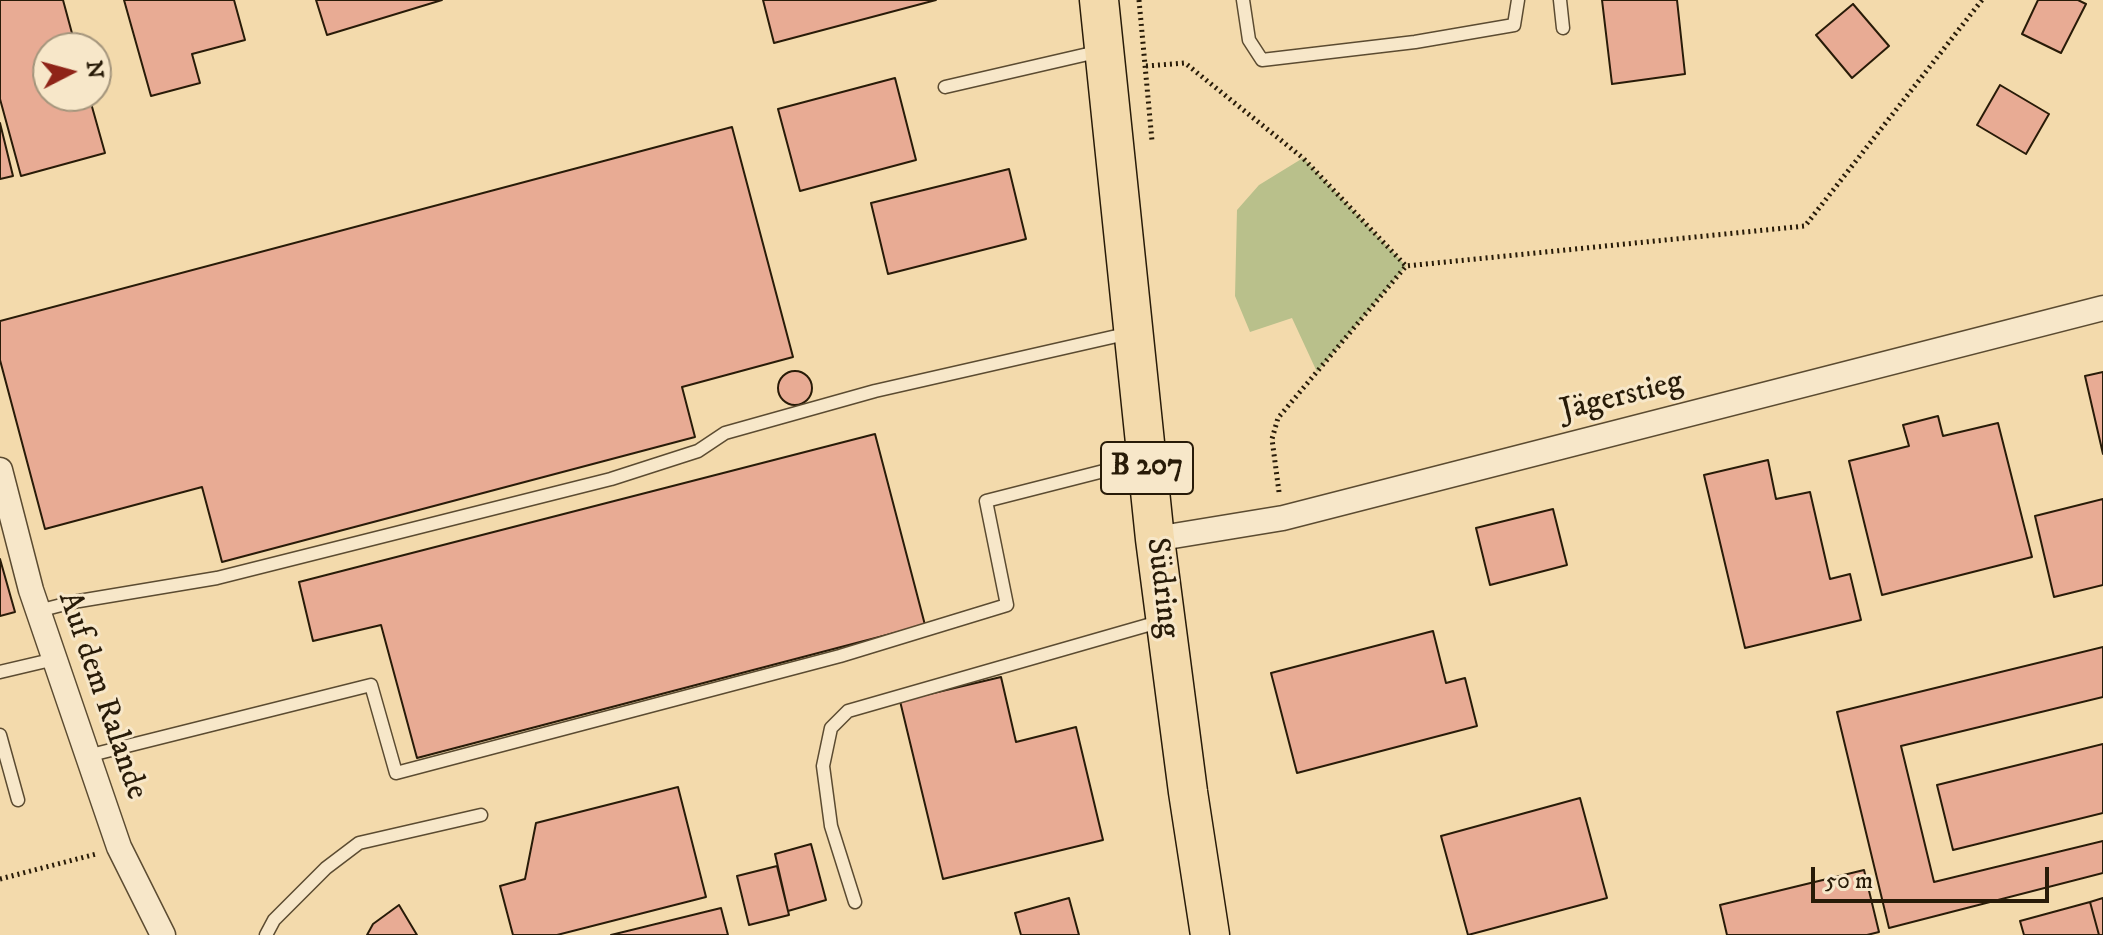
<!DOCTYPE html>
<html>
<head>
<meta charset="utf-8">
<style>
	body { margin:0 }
	#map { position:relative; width:2103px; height:935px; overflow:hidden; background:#f3daac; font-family:"IM FELL DW Pica",serif }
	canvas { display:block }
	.north { position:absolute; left:32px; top:32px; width:80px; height:80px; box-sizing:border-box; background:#f7e7c9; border:2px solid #a4957c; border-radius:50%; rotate:84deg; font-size:22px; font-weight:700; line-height:32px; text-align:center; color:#281b08 }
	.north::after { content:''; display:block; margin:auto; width:28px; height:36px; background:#8f2418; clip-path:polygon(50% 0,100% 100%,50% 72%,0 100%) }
	.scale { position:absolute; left:1811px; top:867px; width:238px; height:36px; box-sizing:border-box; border:4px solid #281b08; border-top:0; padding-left:10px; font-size:24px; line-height:28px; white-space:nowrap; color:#281b08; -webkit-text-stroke:6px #f7e7c9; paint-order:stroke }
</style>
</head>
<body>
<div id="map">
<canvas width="2103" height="935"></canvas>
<div class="north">N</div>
<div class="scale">50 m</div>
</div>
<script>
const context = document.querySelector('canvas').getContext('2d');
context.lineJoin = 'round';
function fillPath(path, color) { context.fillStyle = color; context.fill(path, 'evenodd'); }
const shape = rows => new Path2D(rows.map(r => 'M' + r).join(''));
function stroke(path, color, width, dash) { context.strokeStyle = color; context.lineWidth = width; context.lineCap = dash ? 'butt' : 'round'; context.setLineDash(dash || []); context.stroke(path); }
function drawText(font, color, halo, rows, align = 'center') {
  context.font = font + ' "IM FELL DW Pica",serif'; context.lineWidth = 6; context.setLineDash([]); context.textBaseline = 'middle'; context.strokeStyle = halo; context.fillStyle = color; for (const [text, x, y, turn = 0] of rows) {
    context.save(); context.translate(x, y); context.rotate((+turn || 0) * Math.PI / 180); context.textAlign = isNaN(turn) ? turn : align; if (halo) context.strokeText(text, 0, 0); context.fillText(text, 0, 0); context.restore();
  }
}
const green = shape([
	[1303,158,1406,266,1317,372,1292,318,1250,332,1235,296,1237,210,1259,185]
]);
const building = shape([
	[0,0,63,0,76,48,48,48,48,96,89,96,105,153,21,176,0,99,0,0],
	[124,0,234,0,245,40,192,54,200,83,151,96,124,0],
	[316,0,442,0,327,35,316,0],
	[763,0,936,0,774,43,763,0],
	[1602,0,1677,0,1685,74,1612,84,1602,0],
	[2038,0,2078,0,2086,4,2061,53,2022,34,2038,0],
	[1853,4,1889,46,1852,78,1816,35,1853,4],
	[895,78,916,160,800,191,778,109,895,78],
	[2000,85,2049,114,2026,154,1977,125,2000,85],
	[0,123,13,176,0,179,0,123],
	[732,127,793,357,682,387,695,437,222,562,202,487,45,529,0,360,0,321,732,127],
	[1009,169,1026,239,888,274,871,203,1009,169],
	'778 388a17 17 0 1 1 34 0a17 17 0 1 1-34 0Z',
	[2103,372,2103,454,2085,376,2103,372],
	[1938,416,1943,436,1998,423,2032,557,1882,595,1849,461,1909,446,1903,425,1938,416],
	[875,434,925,625,417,758,381,625,313,641,299,582,875,434],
	[1768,460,1776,499,1810,492,1830,579,1850,574,1861,620,1745,648,1704,475,1768,460],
	[2103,499,2103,585,2054,597,2035,516,2103,499],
	[1553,509,1567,565,1490,585,1476,528,1553,509],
	[0,559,15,612,0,616,0,559],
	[1433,631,1446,683,1465,678,1477,726,1297,773,1271,673,1433,631],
	[2103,647,2103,697,1901,746,1934,882,2103,841,2103,873,1889,928,1837,712,2103,647],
	[1001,677,1016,742,1076,727,1103,840,943,879,900,701,1001,677],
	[2103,744,2103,813,1953,850,1937,785,2103,744],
	[678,787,706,897,557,935,513,935,500,886,525,879,536,823,678,787],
	[1580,798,1607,898,1468,935,1441,836,1580,798],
	[811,844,826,900,788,911,775,854,811,844],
	[777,866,789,915,749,925,737,876,777,866],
	[1864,870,1879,932,1867,935,1727,935,1720,905,1864,870],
	[1069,898,1079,935,1021,935,1015,913,1069,898],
	[2103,898,2103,935,2099,935,2090,902,2103,898],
	[2090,902,2099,935,2024,935,2020,921,2090,902],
	[399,905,417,935,367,935,373,924,399,905],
	[721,908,728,935,611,935,721,908]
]);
const path = shape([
	[1139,0,1152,141],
	[1146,66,1185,63,1303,158,1406,266],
	[1279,492,1272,439,1278,418,1406,266,1805,226,1982,0],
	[0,879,96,854]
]);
const service = shape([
	[1243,0,1249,40,1262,60,1415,42,1514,25,1518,0],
	[1560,0,1563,28],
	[945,87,1101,51],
	[38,611,73,602,217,578,611,479,698,451,725,433,875,391,1130,333],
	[0,672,55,659],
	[0,735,18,800],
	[87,756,371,685,396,773,840,656,1007,605,986,501,1143,461],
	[855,902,831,826,823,766,831,728,848,711,1162,621],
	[266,935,274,920,326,868,359,843,481,815]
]);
const minor = shape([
	[0,470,31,590,119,847,163,935],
	[1155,539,1283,518,2103,308]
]);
const primary = shape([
	[1099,0,1155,539,1188,792,1210,935]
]);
const shields = [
	[1147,468,92]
];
const shieldNames = [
	["B 207",1147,468]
];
const streetNames = [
	["Jägerstieg",1622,398,-14],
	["Südring",1161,588,83],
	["Auf dem Ralande",101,696,71]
];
fillPath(green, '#b9c08b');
fillPath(building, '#e8ab94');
stroke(building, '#281b08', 2);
stroke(service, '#5b4b31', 15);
stroke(minor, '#5b4b31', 27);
stroke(primary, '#281b08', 41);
stroke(path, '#281b08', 5, [2, 4]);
stroke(service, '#f7e7c9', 12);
stroke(minor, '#f7e7c9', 24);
stroke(primary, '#f3daac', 38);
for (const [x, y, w] of shields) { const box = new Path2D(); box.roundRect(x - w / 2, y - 26, w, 52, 6); context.fillStyle = '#f7e7c9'; context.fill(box); stroke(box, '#281b08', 2); }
drawText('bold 30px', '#281b08', null, shieldNames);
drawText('32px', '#281b08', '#f7e7c9', streetNames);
</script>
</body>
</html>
